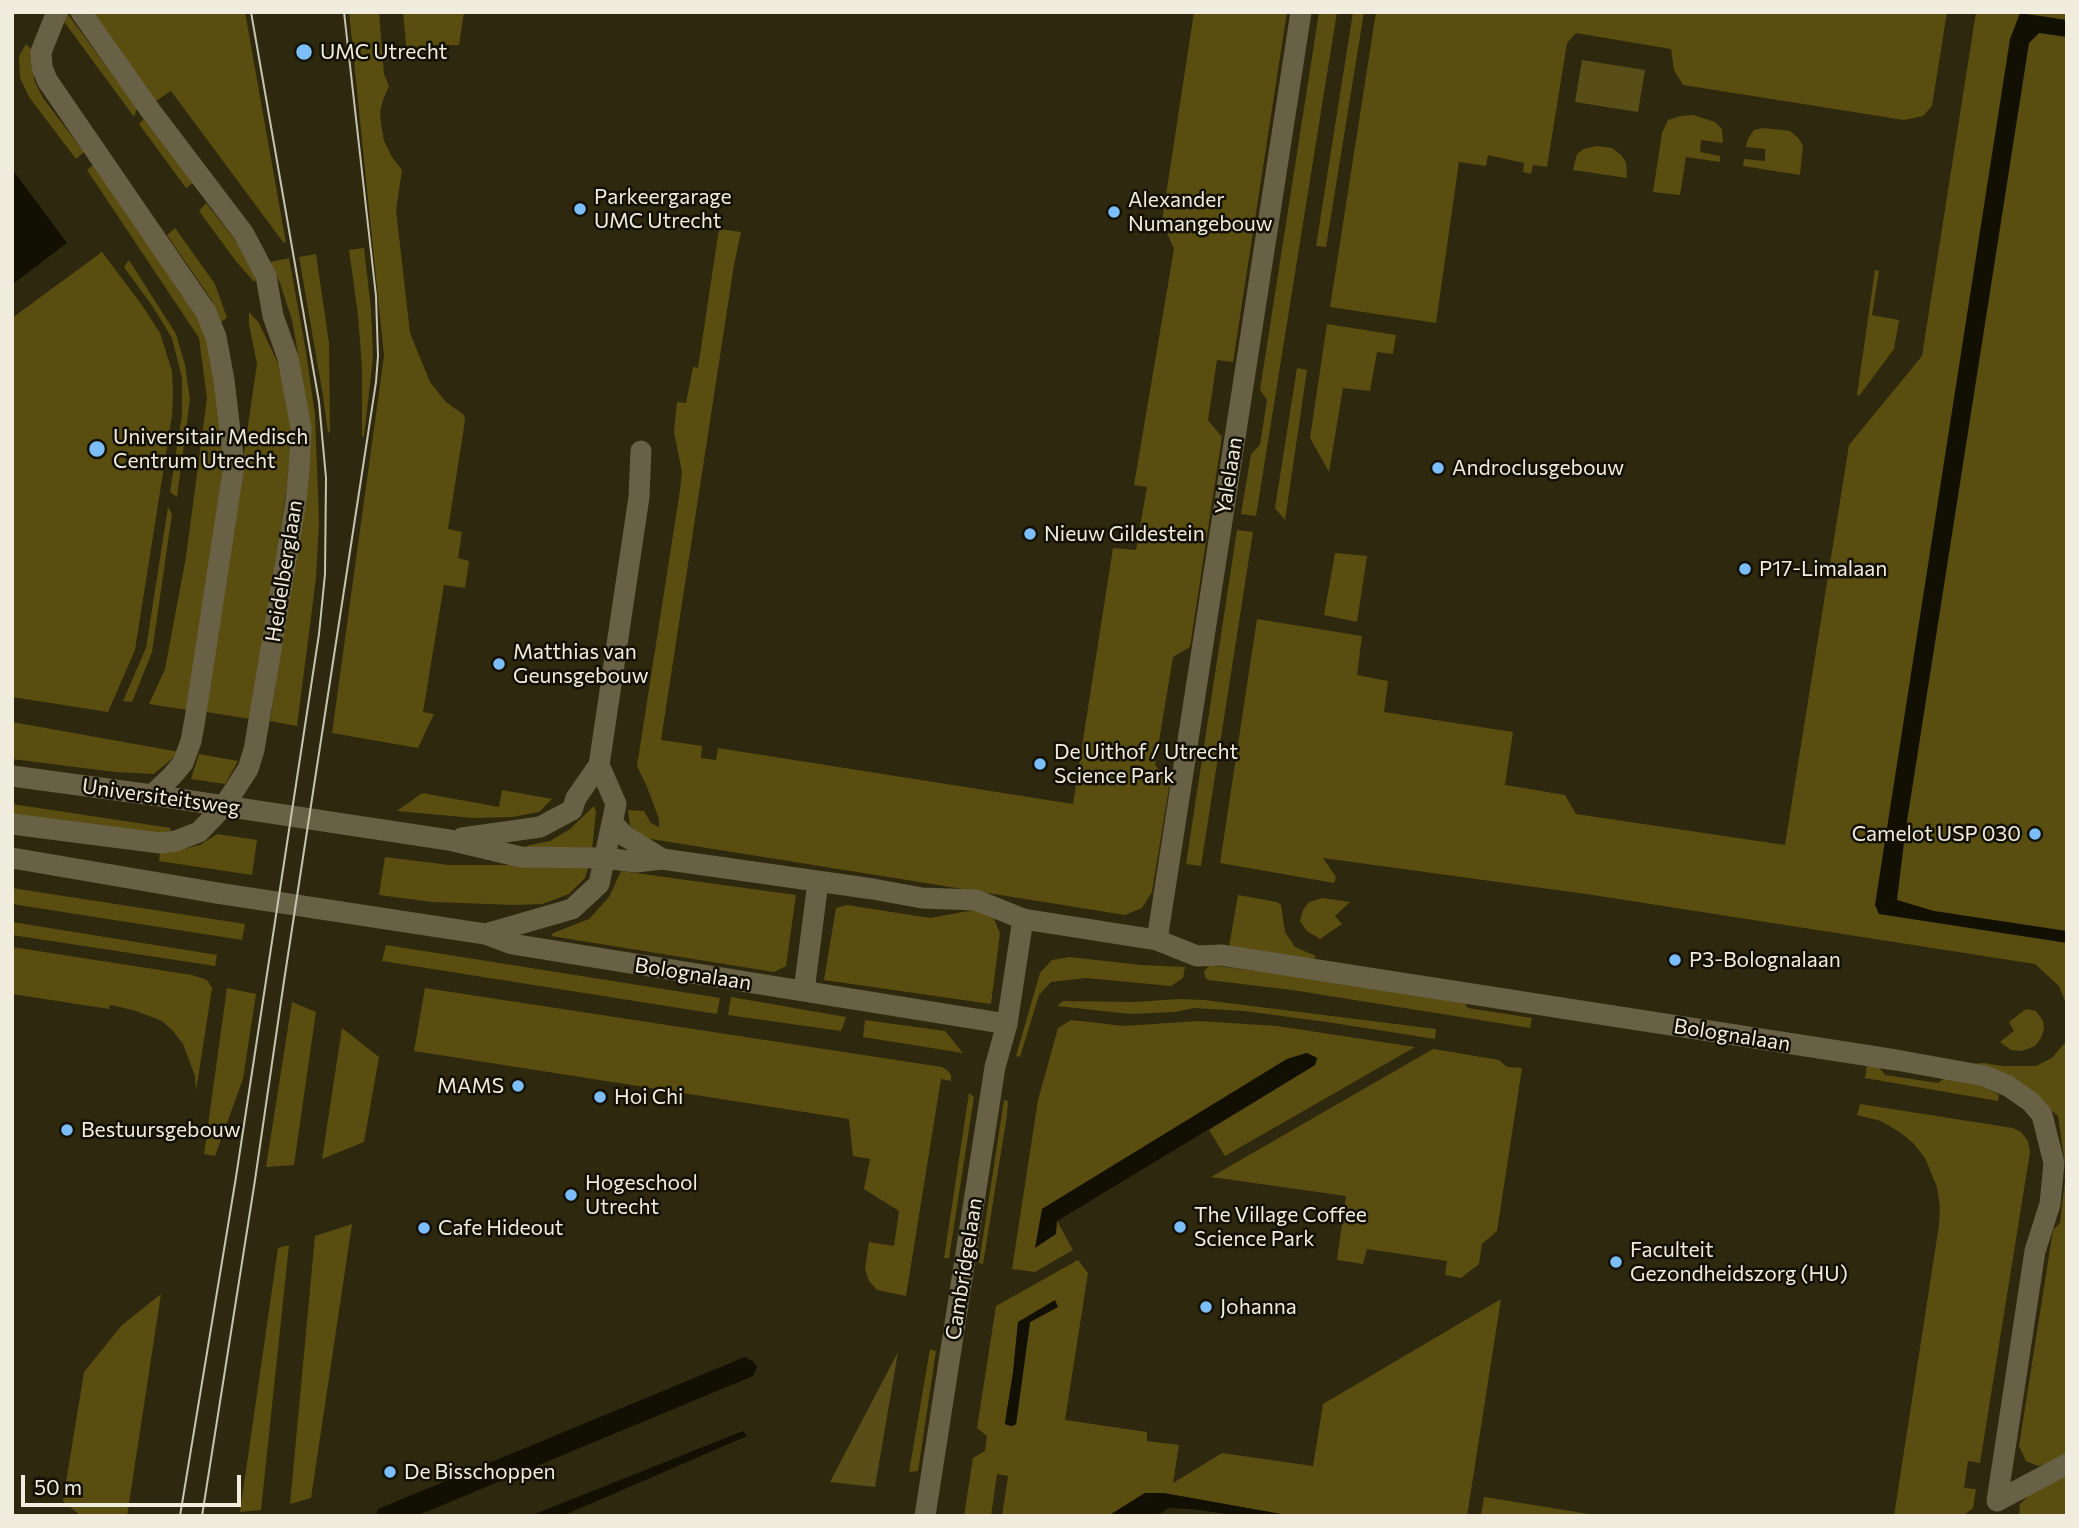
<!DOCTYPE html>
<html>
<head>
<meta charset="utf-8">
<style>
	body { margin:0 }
	#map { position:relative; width:2079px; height:1528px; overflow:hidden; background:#2e280e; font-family:Commissioner,sans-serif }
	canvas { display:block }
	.frame { position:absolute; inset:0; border:14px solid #f1edde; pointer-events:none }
	.scale { position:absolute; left:21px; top:1475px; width:220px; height:32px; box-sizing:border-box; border:4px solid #f1edde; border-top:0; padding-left:9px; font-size:21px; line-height:24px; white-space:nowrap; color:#f1edde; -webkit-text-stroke:5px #131106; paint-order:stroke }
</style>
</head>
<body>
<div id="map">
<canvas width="2079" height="1528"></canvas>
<div class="frame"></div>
<div class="scale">50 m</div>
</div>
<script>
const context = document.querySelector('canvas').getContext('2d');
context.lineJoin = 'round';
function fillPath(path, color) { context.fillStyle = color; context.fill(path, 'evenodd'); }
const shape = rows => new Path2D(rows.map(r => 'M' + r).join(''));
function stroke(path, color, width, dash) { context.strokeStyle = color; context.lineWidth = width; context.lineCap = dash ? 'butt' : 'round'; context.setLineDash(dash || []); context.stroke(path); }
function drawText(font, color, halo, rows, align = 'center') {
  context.font = font + ' Commissioner,sans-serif'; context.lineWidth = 5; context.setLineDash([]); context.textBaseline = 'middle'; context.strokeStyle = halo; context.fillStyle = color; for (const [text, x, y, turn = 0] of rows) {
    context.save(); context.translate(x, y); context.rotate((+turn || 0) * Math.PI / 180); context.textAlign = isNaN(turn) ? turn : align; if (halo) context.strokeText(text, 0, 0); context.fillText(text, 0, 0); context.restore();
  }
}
const green = shape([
	[57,12,67,13,137,108,134,117],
	[90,12,245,12,286,243,283,242,171,91,156,101],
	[349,12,379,12,384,74,389,86,383,100,380,112,381,124,384,141,392,157,402,170,396,210,410,333,430,382,446,402,464,415,465,421,448,529,462,532,458,558,469,561,465,588,444,585,423,712,434,714,418,748,332,733,384,356],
	[403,12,464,12,459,45,432,45,407,55],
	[1194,12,1287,12,1233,362,1217,360,1208,420,1222,437,1190,647,1173,657,1155,765,1170,782,1152,892,1142,908,1125,915,645,838,630,826,628,810,644,811,651,823,659,827,659,819,647,787,637,766,680,490,682,472,674,432,677,402,686,403,693,367,698,368,719,229,741,232,734,265,661,740,702,746,701,758,716,760,718,748,1073,804,1113,548,1136,550,1147,487,1134,485,1174,249,1162,221],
	[1319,12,1337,12,1256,516,1241,514,1251,454,1260,445,1267,400,1260,390],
	[1353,12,1364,12,1326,247,1316,246],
	[1376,12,1947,12,1932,106,1923,116,1904,120,1683,85,1674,70,1671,49,1576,33,1567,43,1547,167,1533,165,1531,174,1523,172,1524,163,1488,155,1486,166,1459,162,1436,323,1330,307],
	[1976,12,2067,12,2067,1006,2059,986,2035,964,1593,895,1323,858,1336,877,1334,883,1220,863,1257,619,1362,636,1357,675,1388,681,1384,712,1513,732,1505,785,1565,795,1576,814,1785,845,1849,445,1922,356],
	[26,44,39,57,34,69,34,80,43,98,84,152,76,159,29,97,20,78,19,56],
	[1693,115,1715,122,1722,129,1723,143,1701,140,1700,152,1720,156,1720,162,1686,157,1680,195,1653,192,1662,133,1668,120,1680,116],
	[144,119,193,183,186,188,139,124],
	[1763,128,1790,131,1798,138,1803,145,1800,175,1743,166,1744,159,1765,161,1765,149,1746,147,1748,139,1754,130],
	[1597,146,1612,148,1621,155,1626,162,1627,178,1573,170,1577,154,1584,149],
	[98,161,207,330,225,452,219,515,187,710,149,704,165,669,186,557,207,398,199,338,87,170],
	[206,203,239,245,258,278,254,282,235,260,199,211],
	[175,228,215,284,227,318,221,322,211,299,167,235],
	[364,248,371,309,373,358,364,436,362,437,362,367,358,315,349,250],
	[102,252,142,305,160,333,172,371,173,393,172,416,135,650,108,712,12,697,12,318],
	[316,254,329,343,330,432,328,433,323,396,299,257],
	[289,258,305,346,315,414,319,522,316,578,297,726,270,721,308,462,298,354,292,320,280,283,270,262],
	[129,260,176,334,185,365,190,399,177,497,170,492,182,415,182,378,172,338,153,307,124,267],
	[1875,270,1879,271,1872,315,1899,320,1894,349,1859,396,1857,395],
	[249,312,259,323,278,363,291,410,289,474,251,719,206,712,257,364,249,324],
	[1327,324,1396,335,1393,354,1377,352,1370,391,1343,388,1329,472,1310,438],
	[1297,368,1307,370,1285,520,1275,508],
	[168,507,172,514,152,652,132,702,123,701,146,648],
	[1237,530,1253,532,1201,866,1186,864],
	[1335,553,1367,556,1357,622,1324,615],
	[12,722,180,752,154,774,115,772,12,759],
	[199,754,238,761,225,784,191,779],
	[502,790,552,799,539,812,512,817,473,818,397,811,422,793,499,807],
	[12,804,171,828,170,831,150,834,12,815],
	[594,806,596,812,592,849,580,847,536,849,525,846,550,841,570,829],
	[217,834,257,840,252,875,159,861,160,853,172,852,200,845],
	[385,857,449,865,589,865,585,878,569,894,542,904,515,905,432,902,379,895],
	[621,871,796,895,786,966,774,972,551,936,553,933,589,919,609,897],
	[12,888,245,924,242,940,12,904],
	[1238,895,1277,902,1281,905,1285,932,1295,947,1316,956,1313,960,1229,947],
	[1322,898,1350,902,1335,916,1342,924,1320,939,1307,931,1300,921,1303,910,1309,902],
	[847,905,930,918,974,910,983,912,994,919,1000,933,991,1004,824,980,836,908],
	[12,922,217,955,215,966,12,935],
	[386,945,720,998,717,1014,382,961],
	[12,947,192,975,207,980,212,988,196,1091,195,1076,183,1044,173,1031,162,1021,136,1011,116,1006,110,1005,109,1009,12,994],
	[1070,957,1141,965,1185,967,1183,978,1171,986,1086,978,1051,982,1039,995,1020,1057,1016,1056,1040,973,1052,960],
	[1210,965,1461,998,1468,1008,1532,1018,1530,1028,1292,990,1208,980,1205,977,1204,971],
	[227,988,256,994,243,1079,215,1156,204,1154],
	[425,988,942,1067,947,1070,951,1075,951,1081,941,1079,906,1296,877,1290,869,1281,865,1269,869,1242,894,1246,899,1211,864,1189,870,1159,853,1156,849,1119,414,1051],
	[731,997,846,1017,841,1031,728,1015],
	[1178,999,1204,1000,1436,1029,1435,1039,1327,1022,1244,1011,1194,1008,1175,1012,1130,1014,1057,1006,1063,1001,1135,1002],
	[292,1002,316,1012,294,1165,266,1167],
	[2026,1009,2036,1011,2043,1021,2044,1029,2041,1038,2035,1046,2022,1051,2011,1050,2000,1042,2014,1031,2009,1022],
	[865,1020,945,1031,963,1053,863,1037],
	[1071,1020,1124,1026,1198,1021,1277,1026,1415,1047,1225,1156,1209,1130,1315,1065,1317,1058,1307,1053,1287,1059,1042,1209,1057,1221,1073,1250,1035,1272,1012,1269,1038,1100,1058,1028],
	[342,1028,379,1057,364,1142,322,1159],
	[2067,1040,2067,1454,2050,1463,2038,1466,2026,1461,2019,1446,2053,1230,2060,1223,2066,1171,2058,1116,2014,1080,1972,1064,1984,1063,2002,1066,2036,1066,2052,1058],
	[1433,1049,1499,1060,1507,1067,1522,1068,1497,1231,1482,1244,1479,1264,1461,1278,1445,1275,1447,1261,1367,1249,1363,1264,1337,1260,1346,1196,1211,1177],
	[1867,1065,1878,1066,1885,1075,1938,1083,1948,1076,1982,1085,1999,1095,1998,1101,1865,1078],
	[969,1093,974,1097,949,1258,944,1258],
	[1004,1100,1008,1101,1007,1115,983,1264,979,1263],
	[1860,1104,2013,1128,2021,1132,2028,1141,2030,1152,1980,1463,1968,1461,1964,1488,1976,1489,1973,1508,1963,1516,1894,1516,1939,1225,1940,1207,1937,1187,1925,1158,1914,1144,1901,1133,1881,1121,1857,1115],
	[352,1224,311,1498,290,1504,315,1236],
	[289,1245,261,1510,240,1512,278,1248],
	[1078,1260,1088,1273,1065,1420,1147,1432,1147,1441,1179,1445,1173,1483,1222,1453,1313,1466,1323,1404,1501,1299,1467,1516,1292,1516,1163,1493,1145,1493,1108,1516,1002,1516,1008,1476,997,1474,991,1516,964,1516,973,1458,985,1451,987,1436,977,1428,996,1306],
	[1057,1307,1030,1322,1016,1424,1012,1426,1007,1425,1005,1423,1013,1373,1018,1322],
	[161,1294,127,1516,81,1516,63,1501,84,1372,122,1325],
	[930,1349,936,1351,918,1471,909,1472],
	[2067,1472,2067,1516,2019,1516,2020,1504,2033,1491],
	[1484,1497,1497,1499,1601,1516,1481,1516]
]);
const forest = shape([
	[1582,60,1645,70,1638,112,1575,102],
	[898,1352,875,1487,830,1482]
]);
const water = shape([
	[2020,13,2067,20,2067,37,2039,33,2029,43,1905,834,1897,900,1934,911,2067,931,2067,943,1879,914,1875,905,2010,39],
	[12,169,67,243,14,283,12,280],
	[1307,1053,1317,1058,1315,1065,1057,1221,1056,1234,1035,1248,1042,1209,1287,1059],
	[1055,1300,1058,1307,1030,1322,1016,1424,1012,1426,1007,1425,1005,1423,1013,1373,1018,1322],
	[745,1357,754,1362,757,1367,753,1376,416,1516,376,1516,378,1509],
	[743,1431,747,1436,562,1516,530,1516],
	[1145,1493,1163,1493,1292,1516,1240,1516,1192,1509,1169,1508,1156,1516,1108,1516]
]);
const street = shape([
	[57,12,41,52,42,67,47,80,206,312,216,337,224,380,234,465,195,719,191,741,183,763,172,776,152,795],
	[81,12,150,110,244,234,266,276,273,316,288,358,301,428,299,471,296,501,254,750,248,769,224,806],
	[1023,919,1157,940,1197,956,1221,955,1896,1060,1985,1076,2008,1086,2031,1102,2042,1115,2054,1163,2050,1204,2035,1251,1997,1501],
	[1157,940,1301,12],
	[1997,1501,2067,1464],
	[925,1516,995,1067,1007,1024]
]);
const secondary = shape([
	[12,776,152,795,449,840,521,857,605,858,636,862,662,859,873,889,922,898,976,900,1023,919,1007,1024,512,944,485,934,217,893,12,858],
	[612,823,625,836,662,859],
	[12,824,160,843,176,841,199,832,224,806],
	[462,838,540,827,572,810,576,798,599,765,639,497,641,451],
	[485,934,572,909,599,884,616,804,599,765],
	[804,991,818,882]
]);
const tram = shape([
	[180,1516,236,1177,319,634,325,574,326,478,319,402,251,12],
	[202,1516,255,1180,284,981,376,382,378,356,376,296,344,12]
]);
const markers = [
	[304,52,9,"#7cbef9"],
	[580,209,7,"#7cbef9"],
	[1114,212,7,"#7cbef9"],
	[97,449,9,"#7cbef9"],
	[1438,468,7,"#7cbef9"],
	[1030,534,7,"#7cbef9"],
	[1745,569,7,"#7cbef9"],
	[499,664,7,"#7cbef9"],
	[1040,764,7,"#7cbef9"],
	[2035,834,7,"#7cbef9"],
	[1675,960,7,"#7cbef9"],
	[518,1086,7,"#7cbef9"],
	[600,1097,7,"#7cbef9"],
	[67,1130,7,"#7cbef9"],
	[571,1195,7,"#7cbef9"],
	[1180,1227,7,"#7cbef9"],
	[424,1228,7,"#7cbef9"],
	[1616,1262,7,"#7cbef9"],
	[1206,1307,7,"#7cbef9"],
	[390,1472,7,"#7cbef9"]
];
const poiNames = [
	["UMC Utrecht",320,52],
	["Parkeergarage",594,197],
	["UMC Utrecht",594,221],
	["Alexander",1128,200],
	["Numangebouw",1128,224],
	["Universitair Medisch",113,437],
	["Centrum Utrecht",113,461],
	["Androclusgebouw",1452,468],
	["Nieuw Gildestein",1044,534],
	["P17-Limalaan",1759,569],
	["Matthias van",513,652],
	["Geunsgebouw",513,676],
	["De Uithof / Utrecht",1054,752],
	["Science Park",1054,776],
	["Camelot USP 030",2021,834,"right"],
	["P3-Bolognalaan",1689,960],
	["MAMS",504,1086,"right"],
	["Hoi Chi",614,1097],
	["Bestuursgebouw",81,1130],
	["Hogeschool",585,1183],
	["Utrecht",585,1207],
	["The Village Coffee",1194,1215],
	["Science Park",1194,1239],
	["Cafe Hideout",438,1228],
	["Faculteit",1630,1250],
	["Gezondheidszorg (HU)",1630,1274],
	["Johanna",1220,1307],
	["De Bisschoppen",404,1472]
];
const streetNames = [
	["Yalelaan",1229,476,-81],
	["Heidelberglaan",284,571,-81],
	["Universiteitsweg",161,797,8],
	["Bolognalaan",693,974,9],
	["Bolognalaan",1732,1035,9],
	["Cambridgelaan",964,1269,-81]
];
fillPath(green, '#5a4d10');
fillPath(forest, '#594e17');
fillPath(water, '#120f03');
stroke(street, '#686146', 21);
stroke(secondary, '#686146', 21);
stroke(tram, '#c7c3b1', 2);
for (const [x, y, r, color] of markers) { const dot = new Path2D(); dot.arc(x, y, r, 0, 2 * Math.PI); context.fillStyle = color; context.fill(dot); stroke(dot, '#131106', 2.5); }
drawText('21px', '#f1edde', '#131106', poiNames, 'left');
drawText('21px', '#f1edde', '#131106', streetNames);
</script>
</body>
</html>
